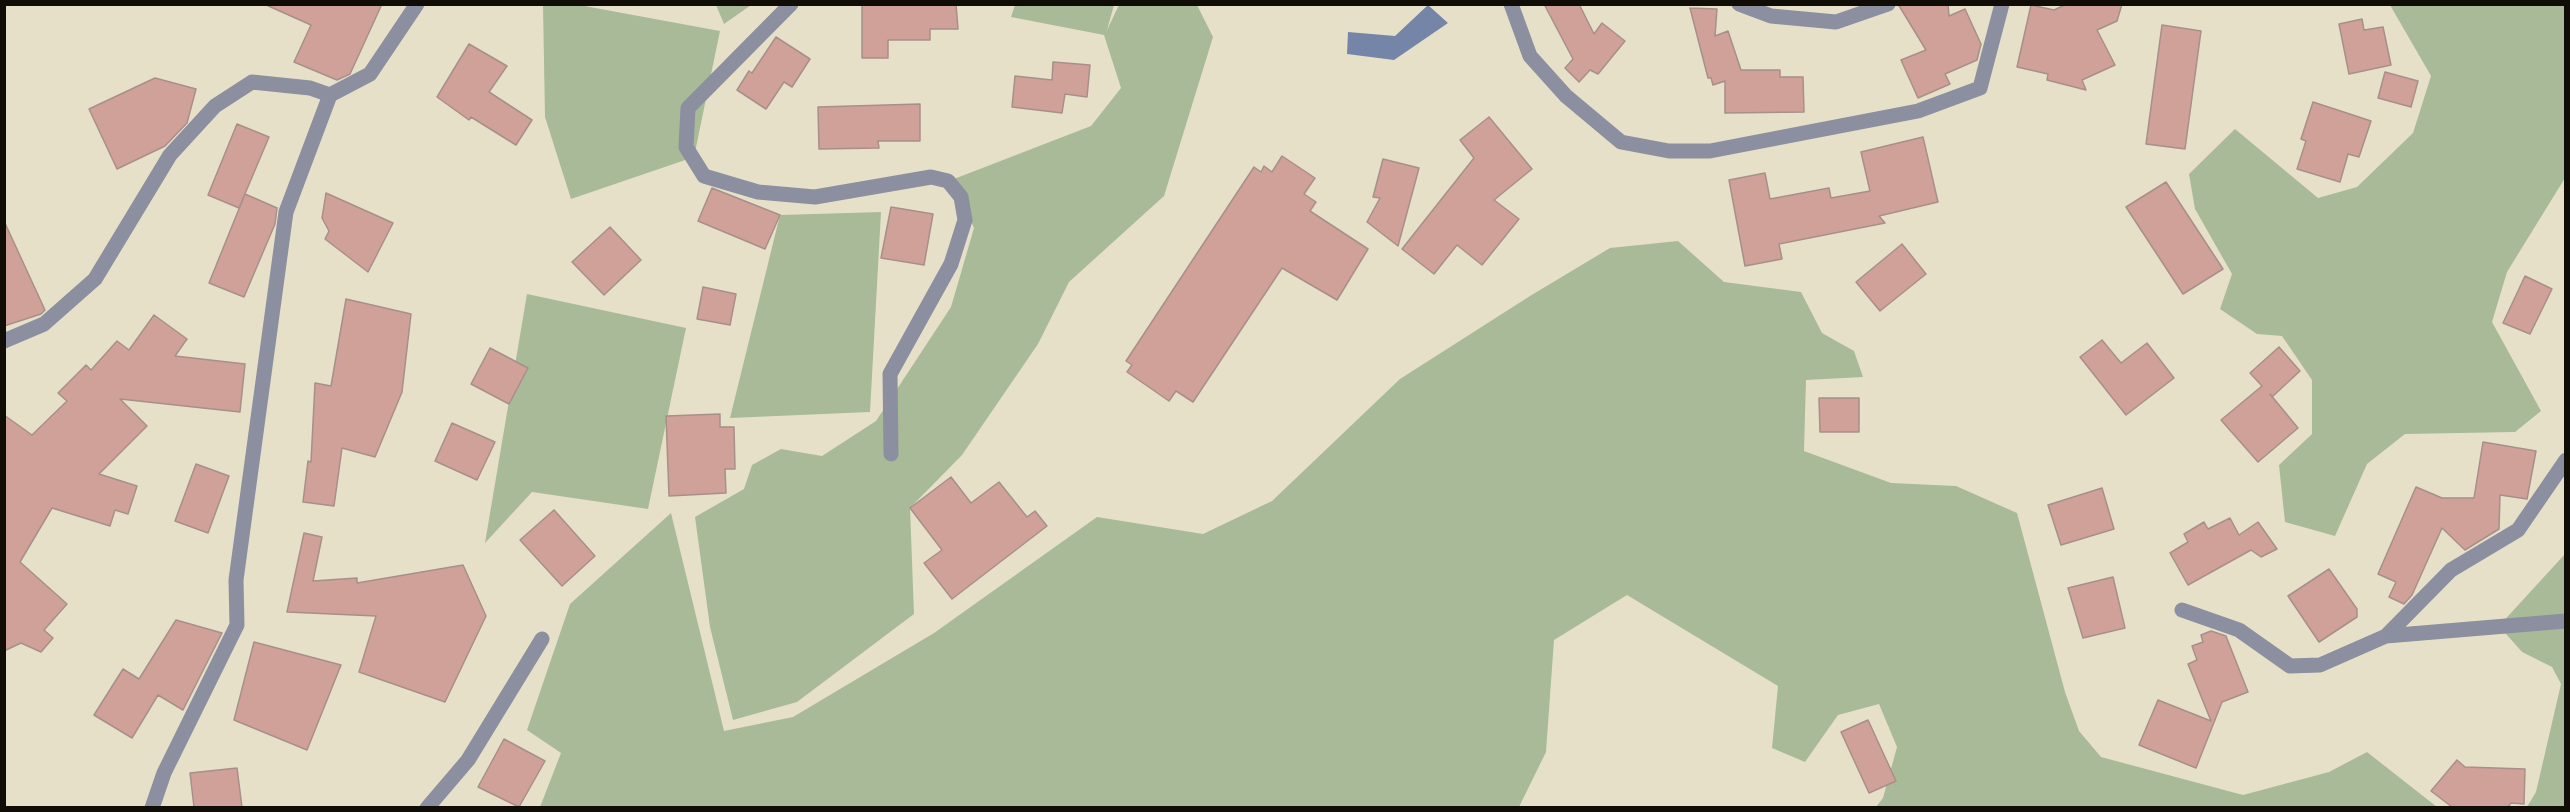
<!DOCTYPE html>
<html>
<head>
<meta charset="utf-8">
<style>
	body { margin:0 }
	#map { position:relative; width:2570px; height:812px; overflow:hidden; background:#e7e0c9; font-family:Overpass,sans-serif }
	canvas { display:block }
	.frame { position:absolute; inset:0; border:6px solid #0f0d06; pointer-events:none }
</style>
</head>
<body>
<div id="map">
<canvas width="2570" height="812"></canvas>
<div class="frame"></div>
</div>
<script>
const context = document.querySelector('canvas').getContext('2d');
context.lineJoin = 'round';
function fillPath(path, color) { context.fillStyle = color; context.fill(path, 'evenodd'); }
const shape = rows => new Path2D(rows.map(r => 'M' + r).join(''));
function stroke(path, color, width, dash) { context.strokeStyle = color; context.lineWidth = width; context.lineCap = dash ? 'butt' : 'round'; context.setLineDash(dash || []); context.stroke(path); }
const green = shape([
	[543,5,579,5,720,31,694,157,571,199,545,117],
	[716,5,751,5,724,24],
	[1015,5,1114,5,1107,30,1119,5,1197,5,1213,37,1164,196,1069,282,1038,344,962,455,910,508,914,614,797,702,733,720,710,627,695,517,744,489,752,465,781,449,822,456,876,421,951,307,974,228,962,202,941,184,1091,126,1121,88,1104,35,1011,17],
	[2390,5,2565,5,2565,178,2507,272,2492,322,2541,411,2515,432,2405,434,2367,464,2335,536,2285,522,2279,465,2312,434,2312,380,2282,336,2257,334,2220,309,2232,274,2195,209,2189,174,2235,129,2318,198,2357,187,2413,133,2431,76],
	[881,212,870,412,730,418,780,215],
	[1678,241,1724,282,1801,292,1822,333,1854,351,1863,377,1806,380,1804,451,1891,483,1956,486,2017,513,2065,692,2079,731,2101,757,2243,795,2329,772,2367,752,2437,807,1876,807,1883,798,1897,747,1879,704,1838,715,1805,762,1772,748,1778,686,1627,595,1554,640,1546,752,1519,807,540,807,561,753,527,730,570,604,671,513,724,731,793,717,934,633,1097,517,1203,534,1272,501,1400,379,1530,296,1610,248],
	[527,294,686,328,648,509,532,492,485,543],
	[2565,554,2565,807,2527,807,2536,792,2561,684,2552,667,2522,652,2499,626]
]);
const water = shape([
	[1428,5,1448,23,1394,60,1347,54,1348,32,1395,36]
]);
const building = shape([
	[264,4,382,4,350,74,337,80,294,62,311,25,264,4],
	[862,4,956,4,958,29,930,29,930,40,888,40,888,58,862,58,862,4],
	[1544,4,1579,4,1594,34,1602,23,1625,41,1598,74,1590,70,1579,82,1565,68,1573,59,1544,4],
	[1898,4,1948,4,1949,16,1965,9,1981,44,1977,60,1945,74,1950,84,1918,98,1901,60,1926,50,1898,4],
	[2067,4,2122,4,2117,21,2097,30,2115,65,2082,80,2086,90,2047,80,2048,74,2017,67,2031,5,2054,10,2067,4],
	[1690,8,1717,9,1715,36,1728,31,1741,70,1780,70,1780,77,1803,77,1804,112,1725,113,1725,81,1713,85,1711,78,1708,78,1690,8],
	[2362,19,2364,30,2383,27,2391,65,2349,74,2339,24,2362,19],
	[2162,25,2201,31,2185,149,2146,144,2162,25],
	[776,37,810,59,792,87,784,82,766,109,737,90,749,71,752,73,776,37],
	[469,44,507,66,489,92,532,120,516,145,471,117,469,120,437,97,469,44],
	[1053,62,1090,65,1087,97,1065,94,1062,113,1012,107,1015,76,1052,80,1053,62],
	[2385,72,2418,81,2411,107,2378,98,2385,72],
	[155,78,196,89,187,123,165,146,117,169,89,109,155,78],
	[2313,102,2371,121,2359,157,2348,154,2340,182,2297,169,2306,141,2301,139,2313,102],
	[920,104,920,141,878,141,879,148,819,149,818,107,920,104],
	[1489,117,1532,169,1494,200,1519,219,1482,265,1457,245,1434,274,1402,249,1474,158,1460,140,1489,117],
	[237,124,269,137,239,208,208,195,237,124],
	[1923,137,1938,202,1879,216,1885,223,1779,244,1782,259,1745,266,1729,180,1765,173,1770,199,1829,188,1831,198,1870,191,1861,152,1923,137],
	[1282,156,1315,178,1304,194,1316,202,1310,211,1368,249,1337,300,1282,268,1193,402,1176,391,1169,401,1127,372,1132,365,1126,361,1254,167,1261,172,1264,166,1272,172,1282,156],
	[1383,159,1419,168,1398,246,1367,222,1380,198,1373,197,1383,159],
	[2166,182,2223,269,2183,294,2126,207,2166,182],
	[712,188,780,215,765,249,698,221,712,188],
	[326,193,393,223,368,272,325,239,329,231,322,218,326,193],
	[245,194,277,208,275,224,244,297,209,283,245,194],
	[891,207,933,214,924,265,881,258,891,207],
	[4,221,45,310,41,314,4,326,4,221],
	[610,227,641,260,604,295,572,262,610,227],
	[1902,244,1926,274,1880,311,1856,282,1902,244],
	[2525,276,2552,289,2530,334,2503,323,2525,276],
	[703,287,736,294,730,325,697,319,703,287],
	[346,299,411,314,402,392,375,457,342,448,334,506,303,502,308,461,311,462,315,383,331,386,346,299],
	[154,315,187,339,175,356,245,364,240,412,120,399,147,426,99,474,137,486,128,514,115,510,110,526,52,508,20,562,67,604,44,630,53,638,41,652,21,643,4,651,4,415,32,435,67,401,58,393,86,365,91,370,117,341,129,350,154,315],
	[2102,340,2121,363,2147,343,2174,378,2126,415,2080,357,2102,340],
	[2279,347,2300,371,2272,397,2270,394,2298,428,2258,462,2221,420,2262,386,2250,373,2279,347],
	[490,348,528,368,509,404,471,384,490,348],
	[1819,398,1859,398,1859,432,1820,432,1819,398],
	[720,414,720,427,734,427,735,469,725,469,726,493,669,496,666,416,720,414],
	[452,423,495,442,477,480,435,461,452,423],
	[2483,442,2536,451,2527,499,2500,495,2499,529,2465,550,2442,528,2412,595,2404,604,2389,597,2396,582,2378,574,2416,487,2442,498,2474,498,2483,442],
	[196,464,229,476,208,533,175,521,196,464],
	[951,477,971,503,999,482,1027,517,1035,511,1047,526,952,599,924,563,942,550,910,508,951,477],
	[2102,488,2114,529,2061,545,2048,505,2102,488],
	[554,510,595,556,562,586,520,540,554,510],
	[2230,518,2239,535,2258,522,2277,549,2261,557,2251,550,2188,585,2170,553,2188,542,2184,534,2204,522,2208,529,2230,518],
	[304,533,322,537,313,581,357,578,357,583,463,565,486,616,445,702,359,672,376,616,287,612,304,533],
	[2329,569,2357,609,2357,617,2319,642,2288,596,2329,569],
	[2113,577,2125,628,2083,638,2068,588,2113,577],
	[176,620,222,633,183,710,158,695,132,738,94,715,123,669,139,679,176,620],
	[2211,631,2226,636,2248,692,2222,702,2196,768,2139,745,2158,700,2211,721,2188,664,2197,660,2192,646,2203,642,2201,635,2211,631],
	[254,642,341,665,307,750,234,720,254,642],
	[1868,720,1896,781,1869,793,1841,732,1868,720],
	[504,739,545,761,519,807,478,787,504,739],
	[2457,760,2465,767,2525,769,2524,804,2511,803,2508,807,2452,807,2431,791,2457,760],
	[237,768,242,807,194,807,190,773,237,768]
]);
const minor = shape([
	[791,4,688,108,686,147,704,176,758,192,815,197,931,177,948,181,961,197,965,220,951,264,890,374,891,454],
	[1511,4,1530,56,1566,96,1621,142,1669,151,1710,151,1918,111,1980,88,2002,4],
	[1739,4,1771,16,1836,22,1888,4],
	[4,341,44,324,95,279,170,155,215,106,252,82,310,88,330,95,370,74,417,4],
	[2182,610,2239,630,2290,666,2320,665,2386,636,2451,570,2518,530,2566,460],
	[2386,636,2566,621],
	[152,808,164,773,237,625,236,580,286,212,330,95],
	[427,808,468,760,542,639]
]);
fillPath(green, '#a9ba99');
fillPath(water, '#7585a8');
fillPath(building, '#cfa198');
stroke(building, '#a88f8a', 1.5);
stroke(minor, '#8b8fa0', 15);
</script>
</body>
</html>
